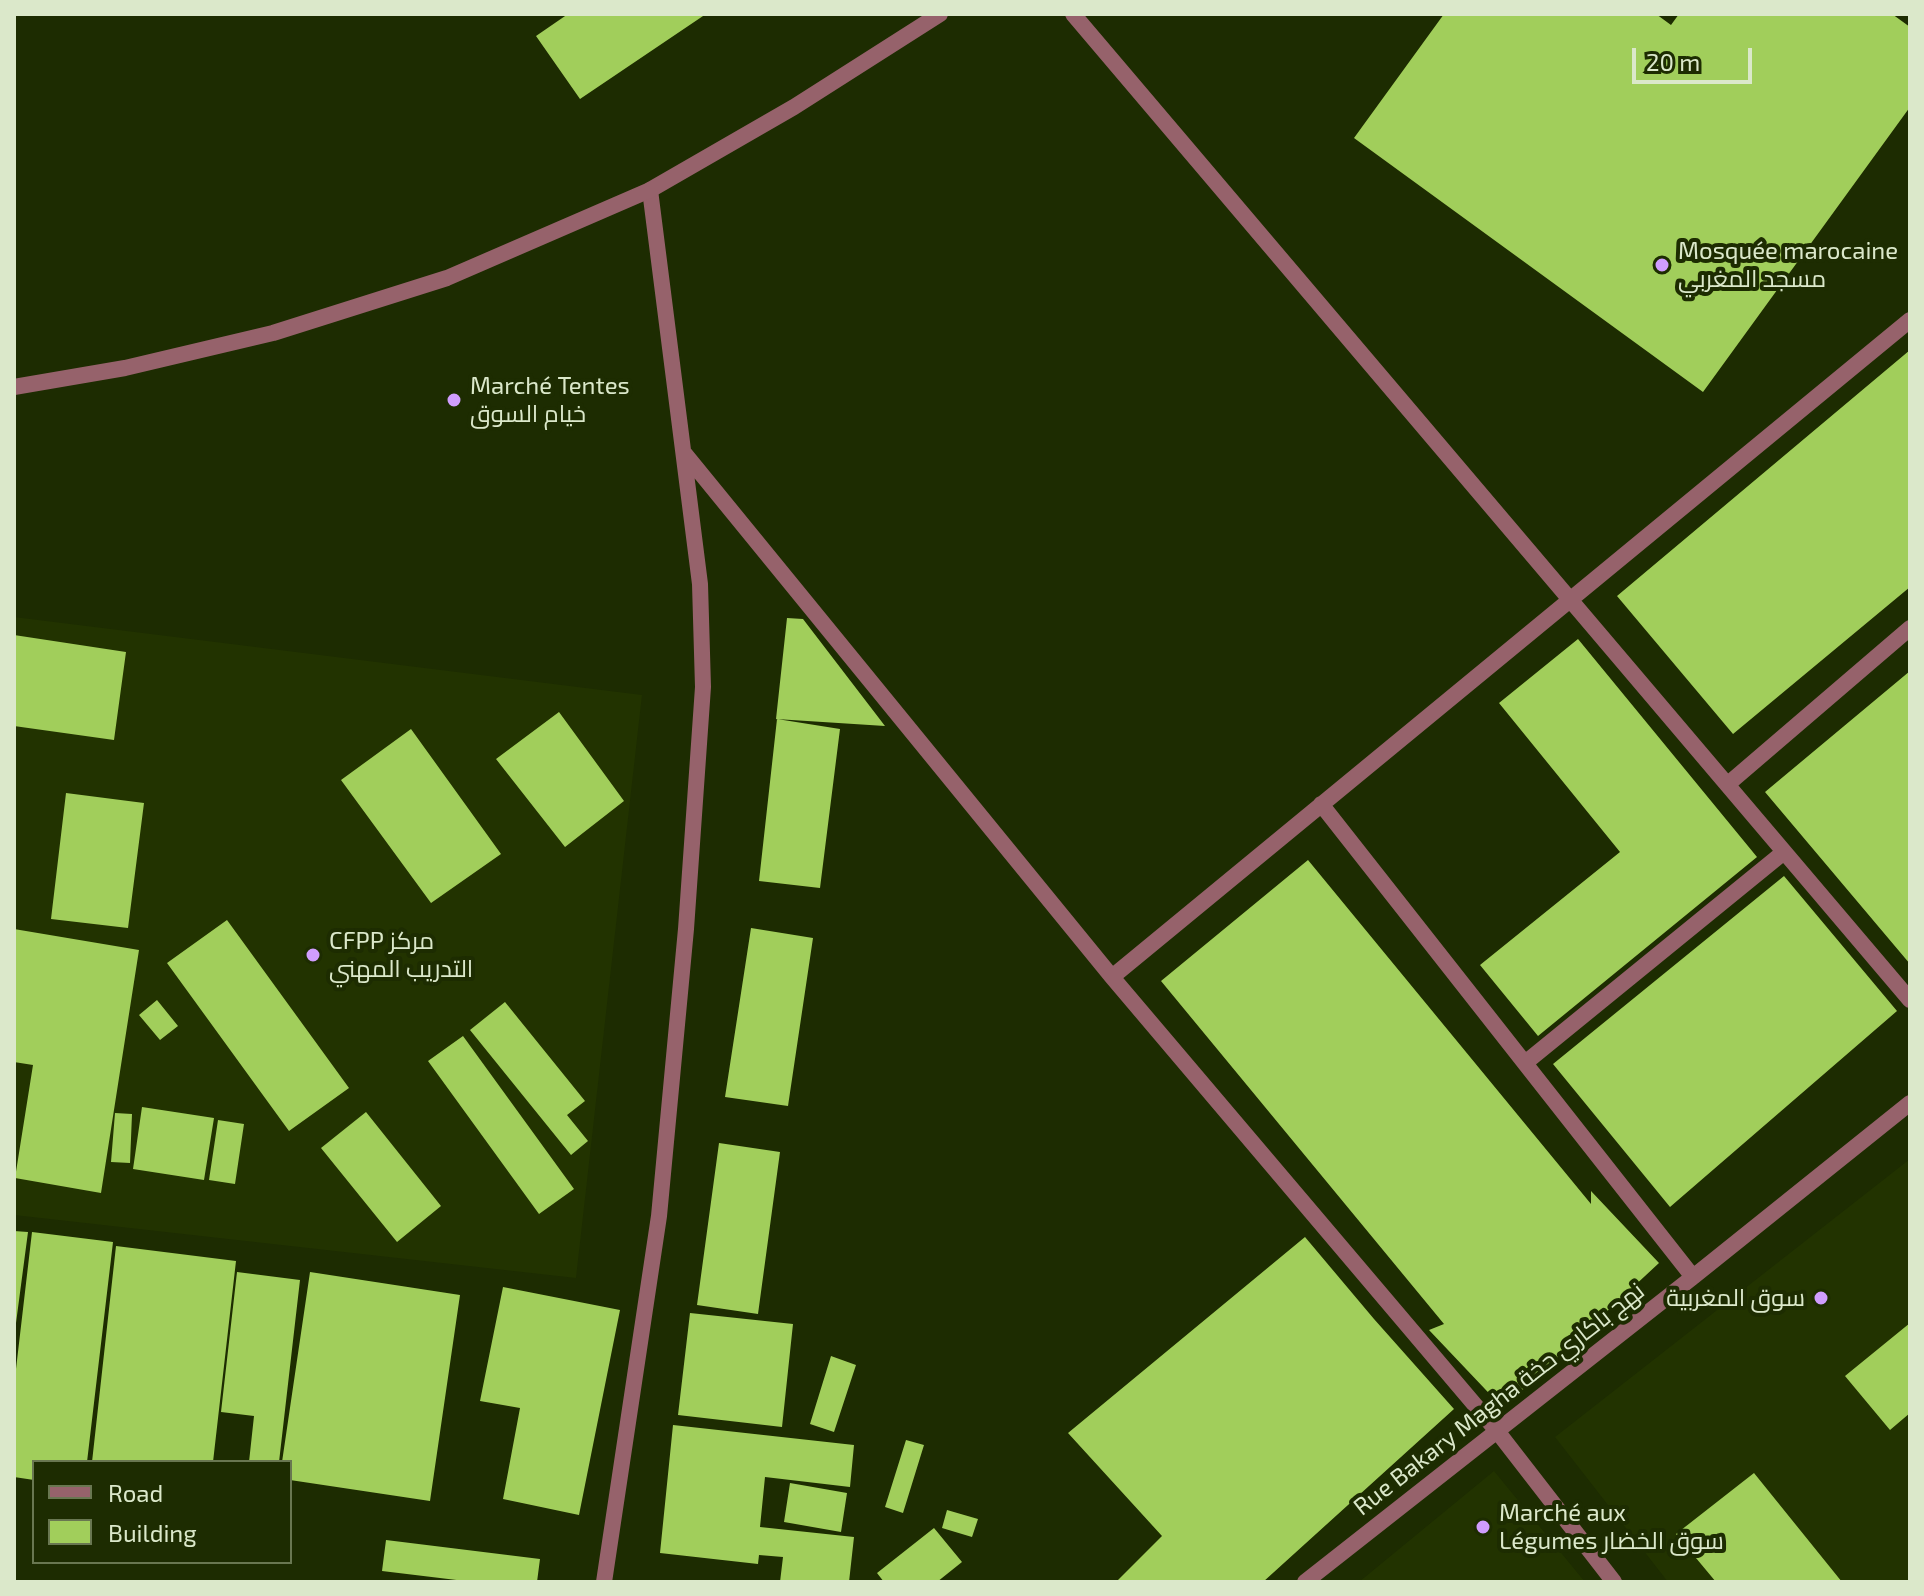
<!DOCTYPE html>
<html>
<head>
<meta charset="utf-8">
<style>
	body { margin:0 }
	#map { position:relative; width:1924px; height:1596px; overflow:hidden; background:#1d2c01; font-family:"Exo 2",sans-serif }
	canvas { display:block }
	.frame { position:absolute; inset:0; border:16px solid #dbe8ca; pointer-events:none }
	.legend { position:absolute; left:32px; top:1460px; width:260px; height:104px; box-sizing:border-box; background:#1d2c01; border:2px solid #697751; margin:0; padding:10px 14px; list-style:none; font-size:24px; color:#dbe8ca }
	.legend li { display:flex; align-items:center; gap:16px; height:40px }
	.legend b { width:40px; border:2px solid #697751 }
	.scale { position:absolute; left:1632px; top:48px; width:120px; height:36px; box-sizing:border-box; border:4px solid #dbe8ca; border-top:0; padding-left:10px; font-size:24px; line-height:28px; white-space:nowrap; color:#dbe8ca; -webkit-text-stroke:6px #1d2c01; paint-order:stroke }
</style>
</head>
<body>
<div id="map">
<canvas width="1924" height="1596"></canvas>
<div class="frame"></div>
<ul class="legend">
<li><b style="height:10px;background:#96626b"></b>Road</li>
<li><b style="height:22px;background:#a1ce5b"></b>Building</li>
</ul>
<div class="scale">20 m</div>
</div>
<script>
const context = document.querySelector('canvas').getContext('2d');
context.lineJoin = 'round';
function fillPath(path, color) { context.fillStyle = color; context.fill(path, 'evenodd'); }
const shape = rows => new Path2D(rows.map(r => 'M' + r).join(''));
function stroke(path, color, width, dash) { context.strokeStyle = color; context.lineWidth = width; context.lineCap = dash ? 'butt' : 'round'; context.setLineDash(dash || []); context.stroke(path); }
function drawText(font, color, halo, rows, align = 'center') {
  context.font = font + ' "Exo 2",Cairo,sans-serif'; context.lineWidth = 8; context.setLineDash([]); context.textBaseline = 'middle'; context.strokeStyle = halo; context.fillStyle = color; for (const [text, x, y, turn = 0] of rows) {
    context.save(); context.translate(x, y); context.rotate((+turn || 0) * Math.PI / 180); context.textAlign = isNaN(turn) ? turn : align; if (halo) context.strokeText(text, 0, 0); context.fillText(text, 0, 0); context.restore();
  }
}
const built = shape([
	[14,617,642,695,576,1278,14,1215],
	[1910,1159,1910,1582,1668,1582,1555,1437],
	[1494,1471,1585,1582,1359,1582]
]);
const building = shape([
	[568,14,706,14,580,99,536,36],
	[1444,14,1656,14,1671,25,1679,14,1892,14,1910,27,1910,107,1703,392,1354,138],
	[1910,350,1910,587,1733,734,1617,596],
	[787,618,803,619,885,726,776,719],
	[14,635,126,652,114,740,14,726],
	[1578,639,1757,857,1538,1036,1480,965,1620,852,1499,703],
	[1910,671,1910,964,1765,792],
	[559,712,624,801,565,847,496,759],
	[777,719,840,729,820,888,759,881],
	[411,729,501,854,431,903,341,780],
	[66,793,144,803,128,928,51,919],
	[1308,860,1591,1204,1591,1191,1659,1263,1503,1408,1429,1330,1444,1324,1161,981],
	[1784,876,1897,1011,1670,1207,1553,1064],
	[227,920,349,1088,289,1131,167,963],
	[751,928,813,938,788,1106,725,1097],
	[14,929,139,950,101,1193,15,1178,33,1065,14,1062],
	[157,1000,178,1026,160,1040,139,1015],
	[505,1002,585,1101,567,1115,588,1141,571,1155,470,1030],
	[463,1036,574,1189,539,1214,428,1061],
	[142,1107,214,1118,204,1180,133,1169],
	[366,1112,441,1206,397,1242,321,1148],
	[115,1113,132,1114,130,1163,111,1162],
	[218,1120,244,1124,235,1184,209,1180],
	[719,1143,780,1152,758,1314,697,1305],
	[14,1231,28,1232,16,1323,14,1322],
	[32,1232,113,1242,87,1462,34,1462,34,1480,14,1477,14,1386],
	[1305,1237,1374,1319,1454,1409,1263,1582,1116,1582,1162,1536,1068,1433],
	[116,1246,236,1261,213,1462,92,1462],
	[237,1272,300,1280,279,1462,249,1462,254,1416,221,1412],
	[310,1272,460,1295,430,1501,290,1480,290,1462,282,1462],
	[503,1287,620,1310,579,1515,503,1499,520,1408,480,1401],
	[690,1313,793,1324,782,1427,678,1415],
	[1910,1323,1910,1413,1890,1430,1845,1376],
	[831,1356,856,1365,834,1432,810,1424],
	[673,1425,854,1445,850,1487,765,1477,760,1527,854,1537,849,1582,780,1582,783,1557,759,1555,758,1564,660,1553],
	[906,1440,924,1445,903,1513,885,1507],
	[1754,1473,1842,1582,1716,1582,1676,1534],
	[790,1483,847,1493,841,1532,784,1522],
	[947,1510,978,1519,972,1537,942,1528],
	[934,1528,962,1562,937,1582,884,1582,877,1573],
	[386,1540,540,1559,537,1582,473,1582,382,1571]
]);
const minor = shape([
	[1073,14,1910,1000],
	[685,454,1112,977,1497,1431,1614,1582],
	[1728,784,1910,628],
	[1321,804,1693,1277],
	[1112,977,1910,320],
	[1525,1063,1784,852],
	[604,1582,659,1216,686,929,703,687,700,584,650,190],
	[1305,1582,1693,1277,1910,1103]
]);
const tertiary = shape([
	[14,387,125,368,273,333,447,278,650,190,794,107,940,14]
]);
const markers = [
	[1662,265,8,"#d09dfe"],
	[454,400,8,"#d09dfe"],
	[313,955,8,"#d09dfe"],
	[1821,1298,8,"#d09dfe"],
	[1483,1527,8,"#d09dfe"]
];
const poiNames = [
	["Mosquée marocaine",1678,251],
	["مسجد المغربي",1678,279],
	["Marché Tentes",470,386],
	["خيام السوق",470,414],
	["CFPP مركز",329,941],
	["التدريب المهني",329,969],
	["سوق المغربية",1805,1298,"right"],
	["Marché aux",1499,1513],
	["Légumes سوق الخضار",1499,1541]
];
const streetNames = [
	["Rue Bakary Magha نهج باكاري حخة",1499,1399,-38]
];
fillPath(built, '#230');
fillPath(building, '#a1ce5b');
stroke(minor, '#96626b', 16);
stroke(tertiary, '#96626b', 16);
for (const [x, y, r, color] of markers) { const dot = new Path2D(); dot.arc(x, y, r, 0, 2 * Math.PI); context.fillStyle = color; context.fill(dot); stroke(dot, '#1d2c01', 3); }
drawText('24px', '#dbe8ca', '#1d2c01', poiNames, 'left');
drawText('24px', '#dbe8ca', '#1d2c01', streetNames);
</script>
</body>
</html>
